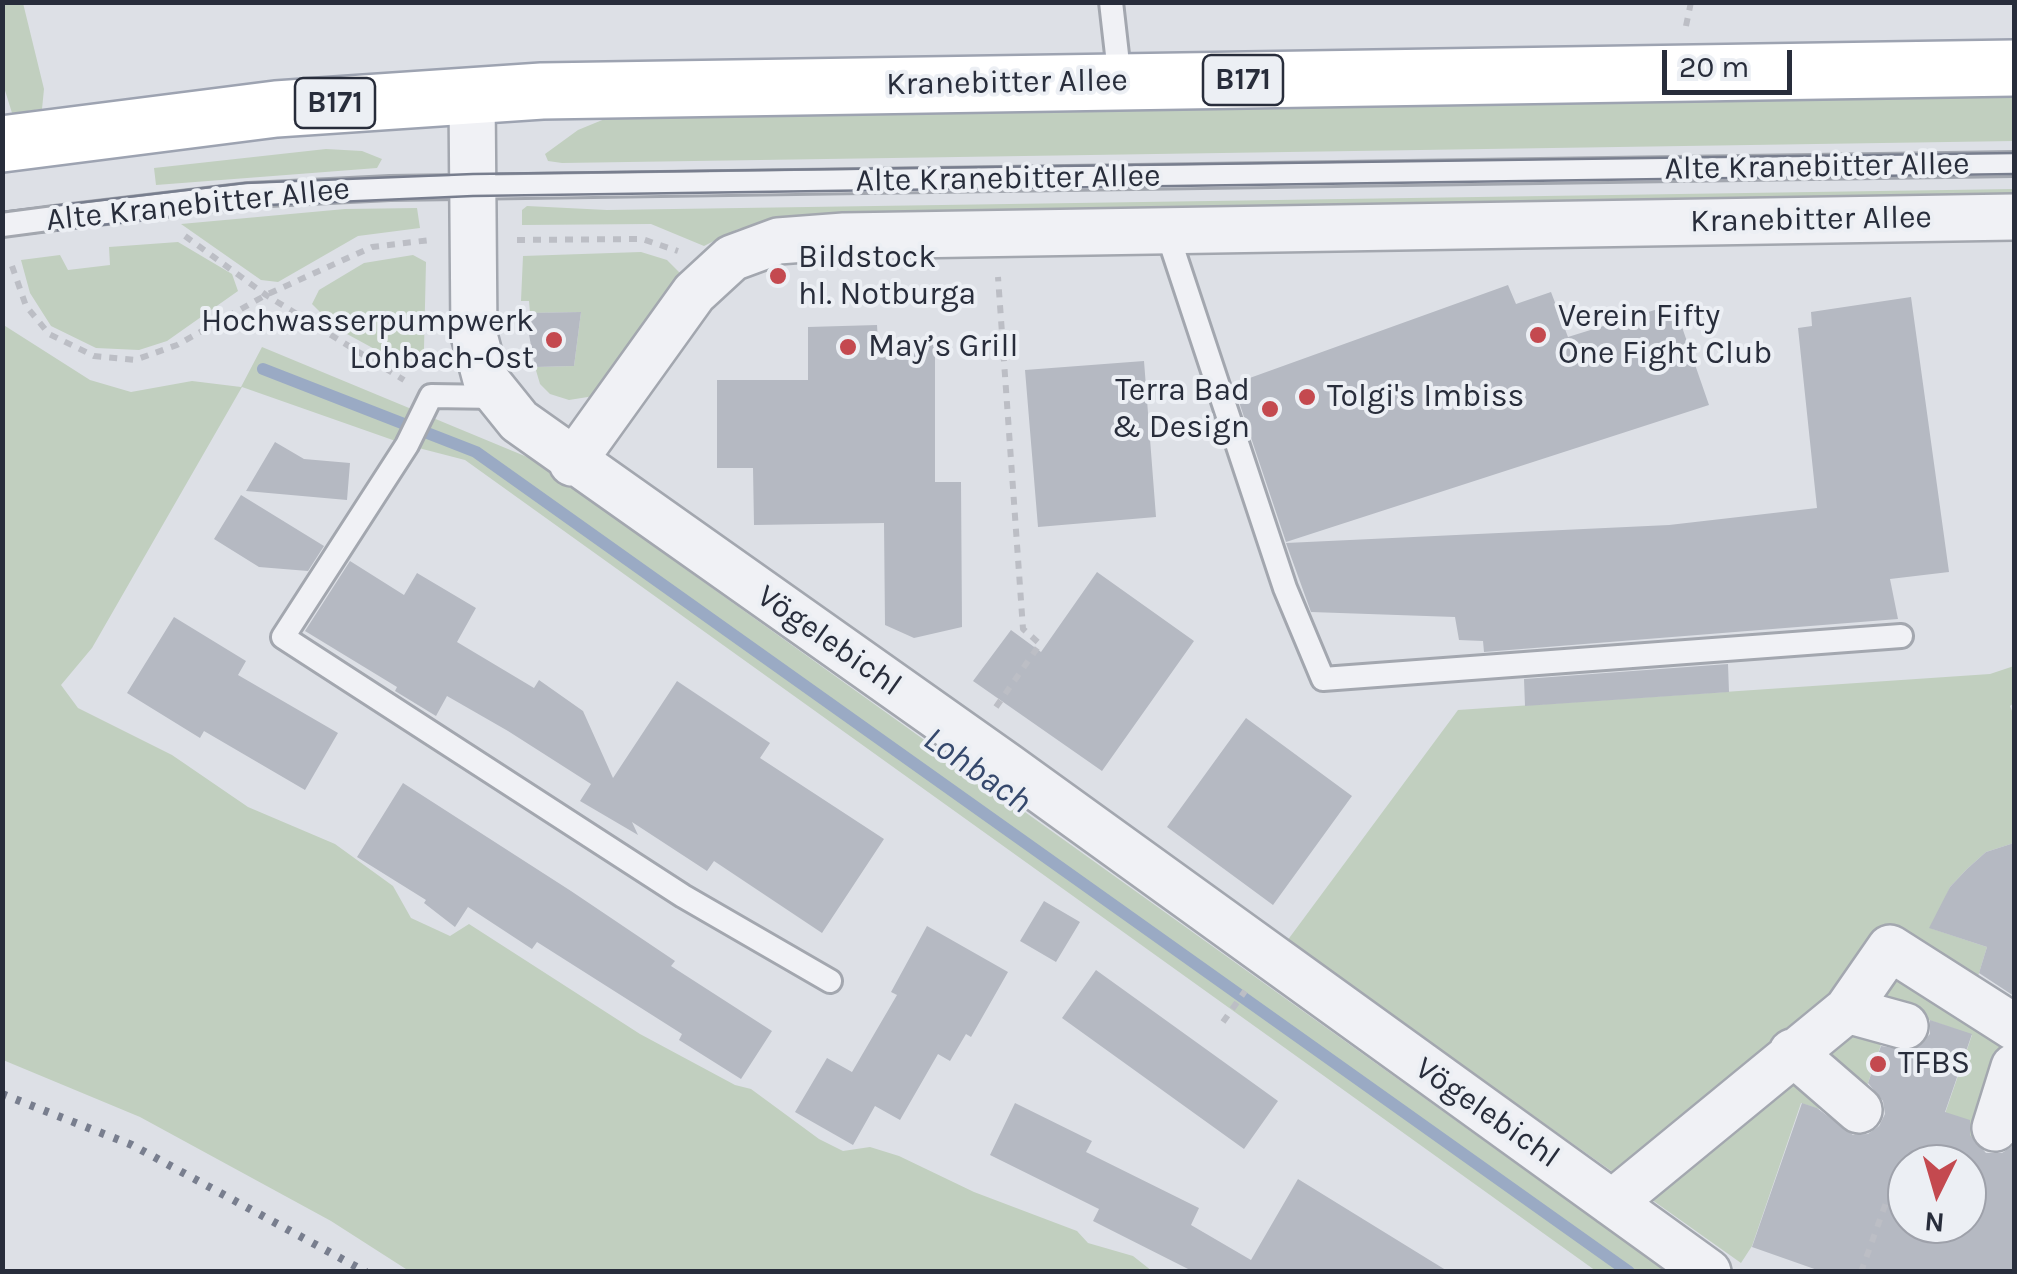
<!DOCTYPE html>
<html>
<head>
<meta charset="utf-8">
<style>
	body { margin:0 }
	#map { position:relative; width:2017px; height:1274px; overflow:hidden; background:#dde0e6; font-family:Karla,sans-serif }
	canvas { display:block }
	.frame { position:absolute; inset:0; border:5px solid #282d3b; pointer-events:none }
	.north { position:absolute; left:1887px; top:1144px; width:100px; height:100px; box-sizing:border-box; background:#eceff4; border:2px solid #9ea1aa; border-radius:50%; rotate:185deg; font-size:28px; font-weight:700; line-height:40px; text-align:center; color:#282d3b }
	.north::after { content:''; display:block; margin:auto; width:35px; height:45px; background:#c4494f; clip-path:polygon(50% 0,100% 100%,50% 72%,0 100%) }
	.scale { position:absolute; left:1662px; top:50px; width:130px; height:45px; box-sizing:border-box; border:5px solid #282d3b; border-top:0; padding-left:12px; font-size:30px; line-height:35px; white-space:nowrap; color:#282d3b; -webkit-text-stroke:8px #eceff4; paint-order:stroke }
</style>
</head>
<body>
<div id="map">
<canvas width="2017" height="1274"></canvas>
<div class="frame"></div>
<div class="north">N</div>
<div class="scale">20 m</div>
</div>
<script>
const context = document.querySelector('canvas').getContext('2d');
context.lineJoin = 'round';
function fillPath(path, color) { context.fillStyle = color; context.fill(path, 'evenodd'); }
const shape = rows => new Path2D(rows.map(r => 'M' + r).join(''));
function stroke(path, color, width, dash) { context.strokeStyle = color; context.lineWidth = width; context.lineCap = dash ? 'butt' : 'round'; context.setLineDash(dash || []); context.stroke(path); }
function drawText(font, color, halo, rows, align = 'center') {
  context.font = font + ' Karla,sans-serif'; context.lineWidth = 8; context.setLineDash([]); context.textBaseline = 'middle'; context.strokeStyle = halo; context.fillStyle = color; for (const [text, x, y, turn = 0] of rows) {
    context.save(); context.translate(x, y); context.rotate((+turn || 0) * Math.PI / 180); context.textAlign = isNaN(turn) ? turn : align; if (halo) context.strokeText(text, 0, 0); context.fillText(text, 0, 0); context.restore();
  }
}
const green = shape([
	[2,3,23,3,44,89,42,109,12,113,3,84],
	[2014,91,2014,141,562,163,548,161,545,154,578,130,612,116],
	[326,149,362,151,382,159,377,168,156,185,154,168],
	[2014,189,2014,203,775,222,738,229,704,246,651,224,522,225,522,210,527,206,607,210],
	[417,208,420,228,358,236,278,282,261,280,181,224,345,209],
	[178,242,232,274,238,291,167,341,139,350,96,348,51,326,30,293,21,260,60,255,68,270,110,265,109,247],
	[641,252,667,260,681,274,644,333,594,396,569,400,550,394,540,384,535,367,574,366,581,312,530,313,529,301,521,301,523,256],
	[413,255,426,262,424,348,420,364,413,370,336,328,312,304,319,290,364,263],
	[2,324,90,380,131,392,192,381,241,387,262,347,532,459,1666,1271,1596,1271,465,460,407,445,242,387,92,648,61,685,78,708,172,755,248,807,335,844,393,886,411,918,450,936,469,924,640,1034,735,1085,751,1089,819,1139,843,1151,870,1147,899,1156,974,1192,1077,1231,1088,1243,1133,1256,1152,1271,409,1271,331,1221,140,1117,3,1060],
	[2014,666,2014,703,2010,706,2014,716,2014,843,1986,852,1967,869,1950,887,1933,929,1987,947,1972,996,2014,1010,2014,1118,1978,1123,1971,1142,1939,1131,1972,1035,1909,1013,1885,1033,1855,1121,1801,1103,1752,1246,1741,1263,1287,941,1458,710,1990,674]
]);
const stream = shape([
	[263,369,476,452,1629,1272]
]);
const building = shape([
	[1508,285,1516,304,1551,292,1568,337,1674,304,1709,405,1286,542,1233,384],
	[1911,297,1949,572,1890,579,1898,619,1484,652,1483,641,1459,640,1455,617,1311,612,1286,543,1669,525,1817,508,1798,328,1812,326,1811,312],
	[581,312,574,366,535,367,525,313],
	[877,325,878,343,935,343,935,482,961,482,962,627,914,638,885,625,884,523,754,525,753,468,717,468,717,380,808,380,808,327],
	[1144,361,1156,517,1038,527,1025,370],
	[275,442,304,459,350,463,347,500,246,491],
	[241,495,324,546,308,571,259,567,214,539],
	[350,561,404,595,417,573,476,608,457,642,534,688,539,680,583,711,613,778,677,681,770,743,760,758,884,839,822,933,714,861,707,871,632,822,638,835,580,801,591,784,508,731,447,696,436,716,395,691,397,687,305,631],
	[1097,572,1194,641,1102,771,973,681,1011,630,1041,652],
	[174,617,246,661,238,675,338,733,305,790,204,731,200,738,127,693],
	[1728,664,1729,692,1525,706,1524,679],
	[1246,718,1352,796,1273,905,1167,827],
	[403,783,571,891,675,961,671,966,772,1031,741,1079,679,1040,682,1034,537,942,532,949,468,907,455,927,424,903,426,900,357,857],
	[2014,843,2014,996,1979,973,1987,947,1929,928,1950,887,1967,869,1986,852],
	[1044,901,1080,922,1056,962,1020,941],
	[927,926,1008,972,971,1037,966,1034,950,1061,938,1054,900,1120,875,1106,853,1145,795,1112,827,1058,852,1072,897,995,891,992],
	[1096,970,1278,1101,1244,1149,1062,1018],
	[1930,1020,1972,1034,1945,1112,1970,1120,1970,1135,1986,1153,2002,1153,2014,1145,2014,1272,1823,1272,1752,1247,1802,1103,1817,1108,1853,1135,1868,1134,1879,1126,1885,1114,1883,1101,1868,1083,1881,1046,1913,1051,1930,1034],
	[1907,1164,1967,1164,1967,1224,1907,1224],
	[1015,1103,1092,1141,1086,1152,1199,1208,1191,1225,1251,1260,1298,1179,1449,1272,1194,1272,1093,1221,1099,1209,990,1155]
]);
const path = shape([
	[1686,26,1691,2],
	[185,236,266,295,404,380],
	[517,240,642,239,678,251],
	[12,266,26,306,49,334,94,356,135,360,177,345,266,295,372,247,430,240],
	[2013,416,2014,416],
	[996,707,1040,644,1023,629,998,277],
	[1223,1022,1245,991],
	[1861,1272,1887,1200]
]);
const lane = shape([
	[1111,2,1120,81],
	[55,218,249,195,390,188,2014,164],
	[1167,232,1285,588,1323,679,1901,636],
	[498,397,431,396,407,445,283,637,683,896,830,981]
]);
const street = shape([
	[472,94,474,335,486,380,519,421,1007,766,1708,1272],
	[572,463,694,293,732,258,778,241,844,236,2014,217],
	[1847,1010,1905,1026],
	[1792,1052,1859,1110],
	[1995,1128,2014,1067],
	[1612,1203,1847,1010,1890,948,2014,1027]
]);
const primary = shape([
	[2,144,276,109,542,91,2014,68]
]);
const tram = shape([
	[2,212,245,183,473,174,2014,153],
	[2,237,268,205,473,196,2014,174]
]);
const rail = shape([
	[2,1094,132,1145,366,1272]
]);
const laneBridge = shape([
	[2,225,55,218]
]);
const markers = [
	[778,276,10,"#c4494f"],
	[1538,335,10,"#c4494f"],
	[554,340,10,"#c4494f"],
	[848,347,10,"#c4494f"],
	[1307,397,10,"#c4494f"],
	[1270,409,10,"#c4494f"],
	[1878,1064,10,"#c4494f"]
];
const shields = [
	[1243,80,80],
	[335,103,80]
];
const shieldNames = [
	["B171",1243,80],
	["B171",335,103]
];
const streetNames = [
	["Kranebitter Allee",1007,83,-1],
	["Alte Kranebitter Allee",1817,167,-1],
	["Alte Kranebitter Allee",1008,179,-1],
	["Alte Kranebitter Allee",198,205,-6],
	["Kranebitter Allee",1811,220,-1],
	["Vögelebichl",829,641,35],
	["Vögelebichl",1487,1113,35]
];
const poiNames = [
	["Bildstock",798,258],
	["hl. Notburga",798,295],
	["Verein Fifty",1558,317],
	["One Fight Club",1558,354],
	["Hochwasserpumpwerk",534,322,"right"],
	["Lohbach-Ost",534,359,"right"],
	["May’s Grill",868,347],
	["Terra Bad",1250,391,"right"],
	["& Design",1250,428,"right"],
	["Tolgi's Imbiss",1327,397],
	["TFBS",1898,1064]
];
const waterNames = [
	["Lohbach",977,771,35]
];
fillPath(green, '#c1cfbf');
stroke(stream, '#9aaac4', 12);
fillPath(building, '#b5b9c2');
stroke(lane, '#a3a7af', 28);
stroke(street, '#a3a7af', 50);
stroke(primary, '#9da3b1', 60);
stroke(path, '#bcbec5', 6, [8, 8]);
stroke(lane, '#f0f1f5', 22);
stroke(street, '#f0f1f5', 45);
stroke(primary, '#fff', 55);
stroke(tram, '#787e8e', 2.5);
stroke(rail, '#787e8e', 8, [5, 10]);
stroke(laneBridge, '#a3a7af', 28, []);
stroke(laneBridge, '#f0f1f5', 22);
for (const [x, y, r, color] of markers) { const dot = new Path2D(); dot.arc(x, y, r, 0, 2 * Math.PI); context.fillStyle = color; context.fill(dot); stroke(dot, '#eceff4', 4); }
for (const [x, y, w] of shields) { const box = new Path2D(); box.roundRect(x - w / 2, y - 25, w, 50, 8); context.fillStyle = '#eceff4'; context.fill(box); stroke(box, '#282d3b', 2.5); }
drawText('bold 30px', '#282d3b', null, shieldNames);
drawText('32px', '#282d3b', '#eceff4', streetNames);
drawText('32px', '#282d3b', '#eceff4', poiNames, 'left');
drawText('italic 35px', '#35486c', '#eceff4', waterNames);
</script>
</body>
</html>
